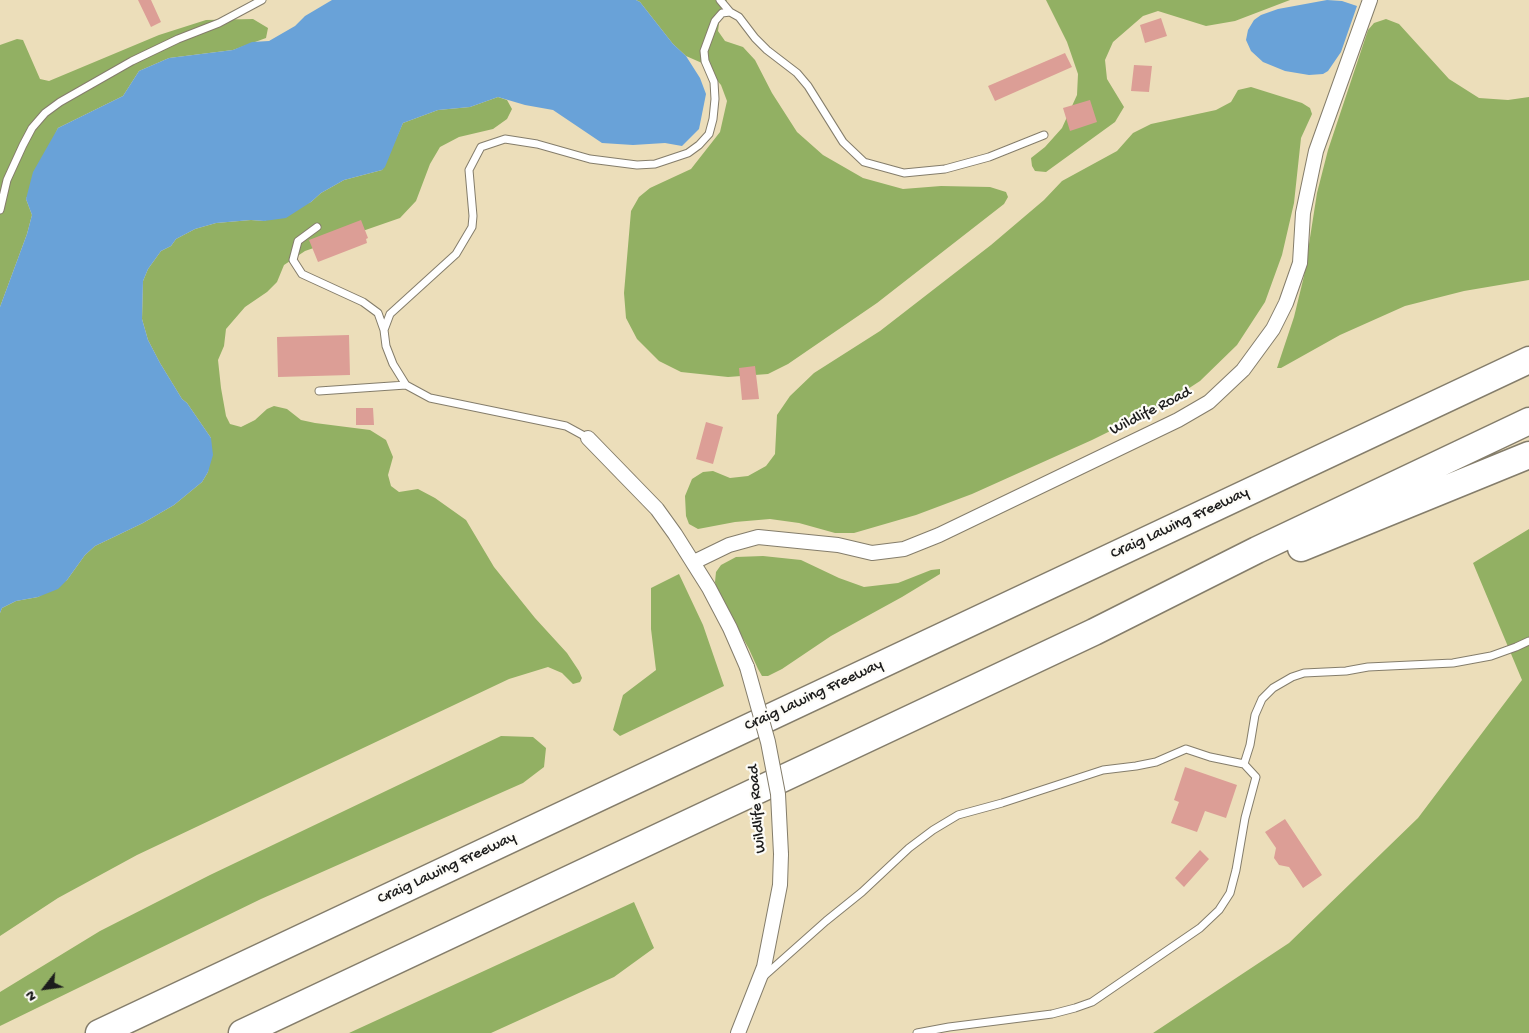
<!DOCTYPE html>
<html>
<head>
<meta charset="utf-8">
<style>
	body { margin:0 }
	#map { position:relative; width:1529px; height:1033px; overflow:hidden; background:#ecdeba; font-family:"Gochi Hand",sans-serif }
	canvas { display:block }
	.north { position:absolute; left:20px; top:963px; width:50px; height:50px; -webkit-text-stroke:4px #fdfcf7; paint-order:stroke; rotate:240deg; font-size:14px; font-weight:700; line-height:20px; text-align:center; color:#1c1c1c }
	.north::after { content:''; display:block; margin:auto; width:18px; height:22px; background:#1c1c1c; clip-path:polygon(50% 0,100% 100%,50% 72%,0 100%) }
</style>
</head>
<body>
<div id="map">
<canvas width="1529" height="1033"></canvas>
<div class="north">N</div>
</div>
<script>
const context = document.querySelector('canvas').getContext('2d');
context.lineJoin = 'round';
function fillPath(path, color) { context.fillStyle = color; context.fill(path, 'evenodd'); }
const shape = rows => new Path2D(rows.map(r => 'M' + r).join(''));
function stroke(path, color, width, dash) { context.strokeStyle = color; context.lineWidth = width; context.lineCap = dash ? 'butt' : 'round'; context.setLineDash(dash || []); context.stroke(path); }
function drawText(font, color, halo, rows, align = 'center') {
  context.font = font + ' "Gochi Hand",sans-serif'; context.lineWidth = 4.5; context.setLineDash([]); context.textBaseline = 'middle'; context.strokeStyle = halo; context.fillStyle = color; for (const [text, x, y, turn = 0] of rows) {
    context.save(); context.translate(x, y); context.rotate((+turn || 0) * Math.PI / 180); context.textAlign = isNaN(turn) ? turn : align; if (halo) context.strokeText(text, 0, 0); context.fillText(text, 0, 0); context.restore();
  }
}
const forest = shape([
	[636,0,727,0,721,9,718,31,725,41,743,47,755,60,772,93,797,132,823,155,863,178,903,189,941,186,990,187,1006,192,1008,197,1004,204,877,303,788,364,768,374,728,377,681,372,659,361,637,339,626,318,624,293,631,211,639,197,650,188,691,169,720,132,727,101,721,85,702,63,686,56,673,44,640,2],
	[1046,0,1290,0,1235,21,1206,26,1158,11,1143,16,1113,42,1105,60,1107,79,1124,107,1115,122,1046,172,1035,171,1032,166,1031,158,1045,147,1062,128,1077,95,1078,74,1067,42],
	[253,19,268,28,266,38,233,50,169,58,139,71,123,96,58,128,26,199,32,215,27,234,0,307,0,45,17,39,23,40,40,79,49,81,159,35,206,20],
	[1386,19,1399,24,1449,79,1479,98,1508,100,1529,97,1529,280,1464,291,1405,306,1340,335,1281,368,1277,368,1294,317,1304,276,1317,193,1328,150,1368,30,1374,23],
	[1251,87,1302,103,1310,108,1312,114,1301,138,1294,203,1282,255,1265,302,1237,345,1200,381,1165,404,1092,440,972,494,916,515,854,533,835,533,799,523,770,519,735,522,698,529,689,524,686,516,685,496,692,479,703,472,713,471,730,478,748,476,766,466,775,454,777,415,790,396,814,373,880,331,991,245,1044,200,1062,181,1117,151,1133,133,1151,124,1216,110,1231,102,1238,90],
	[498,97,507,100,512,109,507,119,493,129,459,137,440,147,430,164,416,201,400,218,305,251,284,265,277,282,267,292,245,307,226,329,224,346,218,360,221,388,226,416,230,424,241,427,255,420,267,409,274,406,287,409,301,420,315,423,370,430,386,440,393,457,388,475,391,486,399,492,418,489,435,498,466,520,494,567,535,618,567,653,579,671,582,678,580,682,573,684,562,673,548,667,509,679,137,855,58,898,0,936,0,613,2,608,16,601,38,597,67,580,85,555,95,546,143,523,174,505,202,482,208,472,211,438,187,403,182,399,160,363,148,340,142,319,143,281,148,269,161,251,171,246,176,239,195,229,216,223,251,220,264,221,311,202,321,193,344,180,382,170,403,123,438,110,470,107],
	[1529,529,1529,1033,1153,1033,1289,943,1418,818,1522,680,1473,563],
	[763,556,801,560,839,578,864,587,898,583,931,570,940,569,940,574,902,597,831,636,782,669,768,676,762,676,758,669,749,649,717,592,715,582,716,572,721,565,736,557],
	[679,574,703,625,724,686,620,736,613,730,623,695,656,670,651,629,651,588],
	[501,736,533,737,546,748,544,767,523,783,261,899,0,1026,0,992,100,931,210,875],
	[634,902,654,948,614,977,491,1033,349,1033]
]);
const water = shape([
	[332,0,636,0,640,2,673,44,686,56,700,78,706,94,699,129,682,146,665,143,633,145,602,143,553,110,525,105,498,97,470,107,438,110,403,123,385,167,382,170,344,180,321,193,311,202,286,218,264,221,251,220,216,223,195,229,176,239,171,246,161,251,148,269,143,281,142,319,148,340,160,363,182,399,187,403,211,438,213,455,208,472,202,482,174,505,143,523,95,546,85,555,67,580,58,589,38,597,16,601,2,608,0,613,0,307,27,234,32,215,26,199,33,172,58,128,123,96,139,71,169,58,233,50,252,42,269,41,295,26,305,16],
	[1327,0,1342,1,1357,6,1341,52,1328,71,1323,74,1309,75,1285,71,1263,62,1251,51,1246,40,1248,30,1254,20,1261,15,1278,9]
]);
const building = shape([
	[138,0,151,0,161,22,151,27],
	[1161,18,1167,36,1145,43,1140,25],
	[1065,53,1072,67,995,101,988,86],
	[1134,65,1152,66,1149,92,1131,91],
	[1090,100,1097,122,1070,131,1063,108],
	[361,220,368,238,366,239,367,243,318,262,309,240],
	[349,335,350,375,278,377,277,337],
	[755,366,759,399,742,400,739,368],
	[356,408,373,408,374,425,356,425],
	[706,422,723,427,713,464,696,459],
	[1185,767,1237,785,1226,818,1205,811,1197,832,1171,823,1179,802,1174,800],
	[1285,819,1322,875,1303,888,1289,867,1279,865,1274,858,1276,848,1265,832],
	[1200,850,1209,859,1184,887,1175,878]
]);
const service = shape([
	[720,0,730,12],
	[0,210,7,180,23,145,32,128,45,113,60,102,132,61,178,39,219,23,262,0],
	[317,227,298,241,293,260,302,274,363,302,378,313,384,330],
	[319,391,406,385],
	[588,438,566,426,430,398,406,385,393,364,386,346,384,330,390,314,456,254,472,227,473,216,469,170,481,147,505,139,537,144,590,159,637,165,655,164,688,153,699,145,709,134,713,119,715,99,714,82,705,61,704,51,715,21,722,13,730,12,739,17,755,38,767,50,797,73,808,86,843,142,864,162,904,173,945,169,989,157,1044,135],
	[1244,764,1250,745,1255,715,1262,699,1273,688,1292,677,1304,673,1346,671,1368,667,1453,663,1491,656,1516,647,1529,641],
	[763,977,826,921,862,892,909,848,933,830,958,815,1002,803,1103,770,1136,766,1156,762,1186,749,1210,757,1244,764,1256,777,1245,818,1236,870,1230,893,1219,910,1200,928,1092,1002,1075,1008,1052,1014,949,1027,917,1033]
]);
const minor = shape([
	[588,438,657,509,675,534,709,588,730,628,747,667],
	[694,562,729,545,758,537,838,545,872,553,904,549,939,535,1178,420,1209,402,1243,370,1273,329,1286,303,1300,263,1303,213,1316,151,1370,0],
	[738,1033,764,967,780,885,781,854]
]);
const motorway = shape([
	[1301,548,1529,455],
	[99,1033,1529,360],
	[242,1033,1094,632,1257,550,1529,421]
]);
const minorBridge = shape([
	[747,667,768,742,778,794,781,854]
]);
const streetNames = [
	["Wildlife Road",1151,412,-27],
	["Craig Lawing Freeway",1180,524,-25],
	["Craig Lawing Freeway",814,696,-25],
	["Wildlife Road",758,809,-95],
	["Craig Lawing Freeway",447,869,-25]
];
fillPath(forest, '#92b063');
fillPath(water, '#69a2d8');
fillPath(building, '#dc9e96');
stroke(service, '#847d6b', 9);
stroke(minor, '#847d6b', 16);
stroke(motorway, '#847d6b', 29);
stroke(service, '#fff', 7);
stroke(minor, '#fff', 14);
stroke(motorway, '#fff', 26);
stroke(minorBridge, '#847d6b', 16, []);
stroke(minorBridge, '#fff', 14);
drawText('16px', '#1c1c1c', '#fdfcf7', streetNames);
</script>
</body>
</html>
